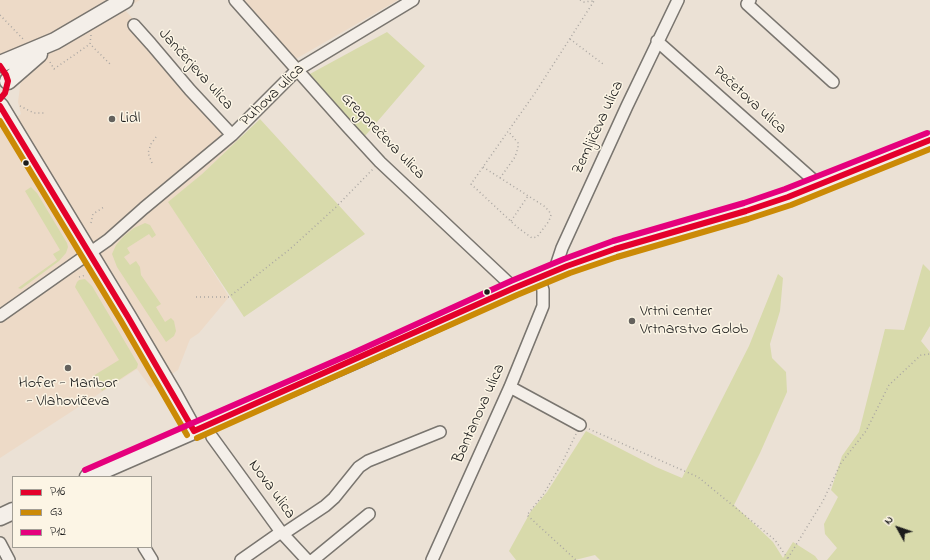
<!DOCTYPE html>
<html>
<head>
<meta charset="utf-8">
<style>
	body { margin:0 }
	#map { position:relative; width:930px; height:560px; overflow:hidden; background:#ebe1d5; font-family:"Indie Flower",sans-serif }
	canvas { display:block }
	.legend { position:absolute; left:12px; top:476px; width:140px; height:72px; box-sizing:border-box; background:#fcf5e5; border:1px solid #a29e95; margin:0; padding:5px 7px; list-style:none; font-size:12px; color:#1c1c1c }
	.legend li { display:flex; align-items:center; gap:8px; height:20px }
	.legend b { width:20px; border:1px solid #a29e95 }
	.north { position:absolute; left:878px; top:508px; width:40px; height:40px; -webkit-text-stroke:3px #fcf5e5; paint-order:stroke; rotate:310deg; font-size:11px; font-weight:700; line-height:16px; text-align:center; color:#1c1c1c }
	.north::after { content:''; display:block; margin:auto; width:14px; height:18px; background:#1c1c1c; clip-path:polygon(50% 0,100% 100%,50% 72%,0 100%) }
</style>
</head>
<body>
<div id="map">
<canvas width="930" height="560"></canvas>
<ul class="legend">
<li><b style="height:5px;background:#e4002b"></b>P16</li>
<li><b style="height:5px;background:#cb8a06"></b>G3</li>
<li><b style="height:5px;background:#e5007d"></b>P12</li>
</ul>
<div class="north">N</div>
</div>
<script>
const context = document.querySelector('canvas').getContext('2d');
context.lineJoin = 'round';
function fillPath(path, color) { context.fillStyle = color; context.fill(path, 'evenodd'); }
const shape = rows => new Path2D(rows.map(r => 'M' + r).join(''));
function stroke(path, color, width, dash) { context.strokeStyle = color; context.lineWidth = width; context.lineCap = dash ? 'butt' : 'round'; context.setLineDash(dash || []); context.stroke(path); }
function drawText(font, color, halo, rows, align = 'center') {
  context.font = font + ' "Indie Flower",sans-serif'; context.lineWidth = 3; context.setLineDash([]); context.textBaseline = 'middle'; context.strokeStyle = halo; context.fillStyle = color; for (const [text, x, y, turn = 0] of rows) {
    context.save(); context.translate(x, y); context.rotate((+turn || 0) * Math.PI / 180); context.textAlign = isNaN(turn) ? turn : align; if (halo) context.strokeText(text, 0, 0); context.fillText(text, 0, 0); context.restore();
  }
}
const built = shape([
	[0,0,140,0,124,9,241,137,202,174,169,202,229,297,199,333,190,339,178,370,151,388,137,369,0,458,0,129,21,114,18,102,21,79,6,57,0,54],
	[240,0,398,0,294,60]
]);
const green = shape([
	[387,32,425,66,365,136,308,75],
	[260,119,365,234,244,317,168,202,202,174],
	[31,187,37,193,67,243,68,247,66,253,59,261,21,289,18,288,57,260,53,254,60,250,25,191],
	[145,223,150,225,156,235,152,238,149,234,127,248,130,253,124,257,130,265,136,261,140,267,141,275,161,304,156,307,165,322,171,318,174,321,176,331,174,336,166,342,117,267,112,254,116,245,124,236,134,228],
	[923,264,930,271,930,326,921,341,930,352,930,560,827,560,837,548,825,534,824,524,838,497,831,490,842,456,859,432,885,329,904,330],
	[778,274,783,278,780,311,770,344,772,358,786,372,787,392,760,453,734,505,773,542,783,558,793,542,815,556,818,560,600,560,595,555,575,560,516,560,509,551,531,511,547,492,586,431,656,467,682,478,749,346],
	[85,279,92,286,138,364,137,368,102,391,93,376,119,360,75,287,77,282,79,280]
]);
const path = shape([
	[580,0,584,2,593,1],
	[0,15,24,40],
	[91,35,90,44,111,65],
	[570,39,603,64],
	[50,62,54,69,90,44],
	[20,106,34,113,46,113],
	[152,163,148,153,151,144,156,137],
	[483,167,544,206,549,211,551,215,549,221,537,237,532,238,517,227,471,184,535,93,594,1],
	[500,178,515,157,518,148,518,143,509,132],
	[511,221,528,196],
	[91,223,93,214,104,207],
	[79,277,86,275],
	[196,297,229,297,290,249,335,208,373,169],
	[589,429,698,477,775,540,788,559],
	[576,434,562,463,543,495,527,515,576,560],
	[788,558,823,501,841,463,866,431,889,385,921,355,930,354]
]);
const street = shape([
	[235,0,347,126,380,162,514,288],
	[750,0,747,4,833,82],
	[134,25,151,44,190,90,232,135],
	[657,41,819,185],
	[554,272,562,248,627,106,678,0],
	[0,316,108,240,144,208,232,135,297,70,413,0],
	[510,387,580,425],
	[212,437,281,532,307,560],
	[283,534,325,506,334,498,359,467,368,461,440,432],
	[0,543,9,560],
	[144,547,152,560],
	[241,560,281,532],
	[313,560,369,514],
	[432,560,510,387,543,306,543,290,539,278]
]);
const secondary = shape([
	[0,64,55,41,125,0],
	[8,81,39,54],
	[0,106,128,317,173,393,194,431],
	[88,477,356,360,514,288,567,266,615,249,746,211,788,197,930,140],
	[0,517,13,511]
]);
const bus1 = shape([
	[0,66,6,75,8,81,5,93,0,99],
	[0,106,128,317,194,431],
	[194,431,514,288,567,266,615,249,746,211,788,197,930,140]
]);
const bus2 = shape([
	[0,121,121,321,187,435],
	[197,438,517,295,570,273,617,257,748,219,791,205,930,149]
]);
const bus3 = shape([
	[85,470,353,353,511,281,564,259,613,241,744,203,785,189,927,133]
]);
const markers = [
	[112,119,4,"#64615d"],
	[26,163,3.5,"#1c1c1c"],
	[487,292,3.5,"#1c1c1c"],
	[632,321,4,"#64615d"],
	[68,368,4,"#64615d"]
];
const streetNames = [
	["Jančerjeva ulica",195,70,48],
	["Puhova ulica",273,96,-44],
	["Pečetova ulica",749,101,42],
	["Zemljičeva ulica",599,128,-65],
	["Gregorečeva ulica",382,137,46],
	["Bantanova ulica",480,414,-66],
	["Nova ulica",271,490,54]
];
const poiNames = [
	["Lidl",120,119],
	["Vrtni center",640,312],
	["Vrtnarstvo Golob",640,330],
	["Hofer - Maribor",68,384,"center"],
	["- Vlahovičeva",68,402,"center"]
];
fillPath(built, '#eddac7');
fillPath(green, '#d8daab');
stroke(street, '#79756f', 14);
stroke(secondary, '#79756f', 19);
stroke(path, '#aaa6a2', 1.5, [1, 3]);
stroke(street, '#f4efe9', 11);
stroke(secondary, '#f4efe9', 16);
stroke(bus1, '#e4002b', 6);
stroke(bus2, '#cb8a06', 6);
stroke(bus3, '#e5007d', 6);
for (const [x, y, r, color] of markers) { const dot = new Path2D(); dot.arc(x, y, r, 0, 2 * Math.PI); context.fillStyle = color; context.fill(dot); stroke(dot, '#fcf5e5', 1.5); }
drawText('16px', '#1c1c1c', '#fcf5e5', streetNames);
drawText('16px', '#1c1c1c', '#fcf5e5', poiNames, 'left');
</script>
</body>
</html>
